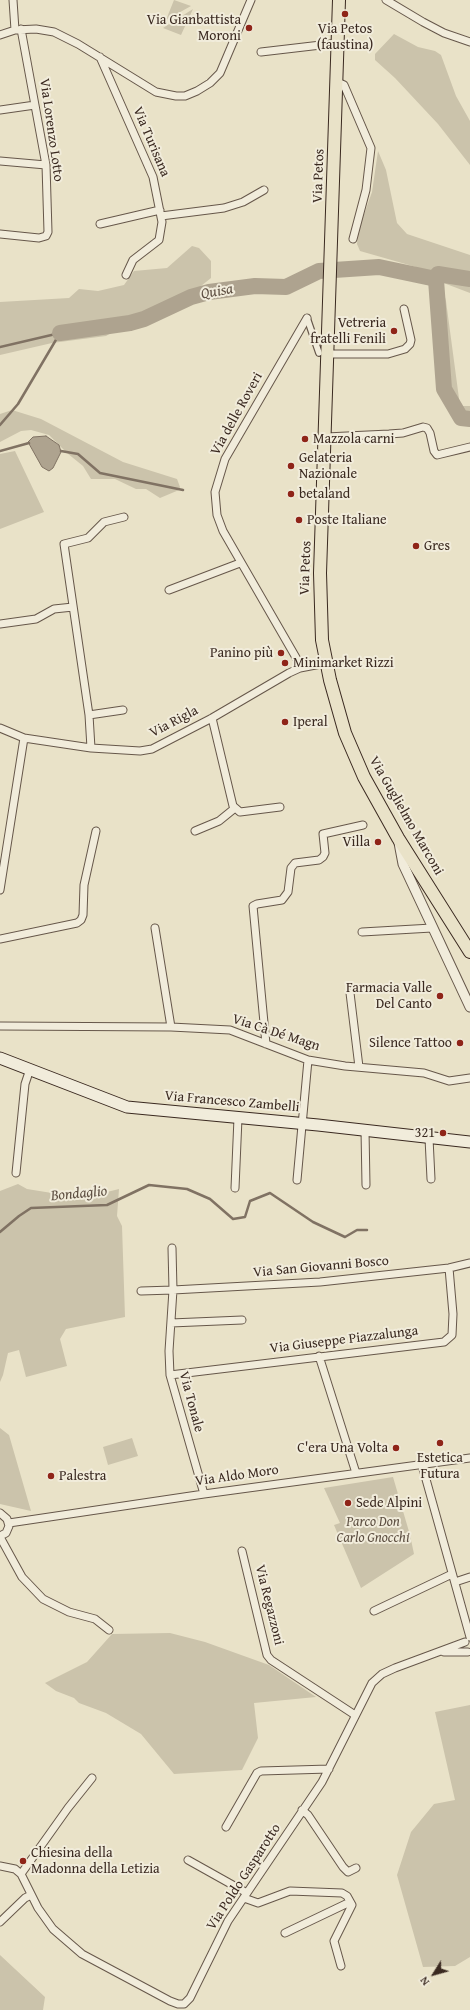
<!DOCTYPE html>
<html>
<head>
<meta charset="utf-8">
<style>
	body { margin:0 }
	#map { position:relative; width:470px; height:2010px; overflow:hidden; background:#e9e2c8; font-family:"Gentium Book Plus",serif }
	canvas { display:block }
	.north { position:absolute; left:414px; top:1954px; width:40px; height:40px; -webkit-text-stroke:3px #f1ecdb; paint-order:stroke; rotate:233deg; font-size:11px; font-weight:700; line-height:16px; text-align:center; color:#3a2920 }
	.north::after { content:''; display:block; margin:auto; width:14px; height:18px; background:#3a2920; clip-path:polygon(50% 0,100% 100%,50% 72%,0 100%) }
</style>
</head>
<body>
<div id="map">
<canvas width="470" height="2010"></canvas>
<div class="north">N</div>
</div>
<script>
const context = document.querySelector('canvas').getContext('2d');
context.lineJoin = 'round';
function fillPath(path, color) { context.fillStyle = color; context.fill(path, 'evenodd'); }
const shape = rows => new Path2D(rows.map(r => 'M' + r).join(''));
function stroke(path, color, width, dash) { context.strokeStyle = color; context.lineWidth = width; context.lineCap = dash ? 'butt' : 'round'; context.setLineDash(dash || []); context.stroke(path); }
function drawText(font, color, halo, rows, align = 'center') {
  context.font = font + ' "Gentium Book Plus",serif'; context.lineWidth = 4; context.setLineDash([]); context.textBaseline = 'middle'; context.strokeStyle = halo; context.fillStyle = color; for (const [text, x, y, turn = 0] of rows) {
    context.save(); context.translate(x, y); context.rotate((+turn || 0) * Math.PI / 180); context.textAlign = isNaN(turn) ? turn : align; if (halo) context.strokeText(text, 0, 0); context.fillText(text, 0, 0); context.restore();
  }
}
const green = shape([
	[174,0,191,6,166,20],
	[193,9,181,35,163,28],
	[394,34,418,47,435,51,441,55,456,96,470,121,470,165,438,124,395,78,375,60,375,54],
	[378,151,386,170,397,223,407,234,470,255,470,293,441,282,446,301,460,406,470,406,470,421,466,421,451,415,447,403,441,381,436,287,433,282,416,267,360,251,357,244,358,231,372,192],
	[192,246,199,248,211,261,211,278,186,298,153,308,106,336,52,343,0,355,0,302,69,298,79,289,98,291,124,285,134,271,167,268],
	[12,410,41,419,123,462,177,479,180,487,179,490,160,498,146,489,136,489,115,479,91,479,83,466,67,453,49,435,31,430,21,431,0,442,0,414],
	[15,451,44,512,0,529,0,454],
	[18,1184,27,1189,58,1194,69,1191,99,1194,119,1189,117,1216,122,1226,125,1317,66,1329,60,1339,67,1366,26,1377,19,1350,8,1353,3,1375,0,1382,0,1191],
	[0,1428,9,1435,31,1511,0,1504],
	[132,1438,138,1456,108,1465,103,1447],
	[393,1477,410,1535,414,1554,361,1588,334,1525,340,1523,324,1488],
	[170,1633,205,1642,269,1665,316,1697,254,1703,258,1738,242,1770,174,1774,141,1734,106,1713,79,1703,74,1698,56,1691,45,1683,87,1662,112,1634],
	[470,1705,470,1957,455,1966,423,1967,397,1875,411,1832,434,1804,455,1800,435,1712],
	[0,1955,45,1997,43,2010,0,2010]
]);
const water = shape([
	[46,436,59,445,61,452,53,468,49,471,42,467,28,442,33,437,46,436]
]);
const stream = shape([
	[0,347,60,333],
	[0,425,18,404,60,333],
	[0,451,29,443],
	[61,451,78,454,100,473,183,490],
	[0,1232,19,1216,31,1208,107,1205,149,1185,187,1189,210,1199,233,1219,245,1217,250,1201,270,1193,313,1222,345,1237,357,1230,367,1230]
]);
const river = shape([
	[438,274,470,279],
	[436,280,444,389,461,418,470,419],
	[60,333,130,323,144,319,191,297,209,292,255,286,286,287,319,271,379,267,436,279]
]);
const pedestrian = shape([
	[307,318,319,353]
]);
const minor = shape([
	[13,0,15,30],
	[386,0,423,22,444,33,470,42],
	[0,35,15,30,36,29,54,32,78,44,156,92,176,96,185,96,197,91,210,83,220,73,251,0],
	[261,52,338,43],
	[100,57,153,177,162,222,159,240,133,260,126,275],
	[337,82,344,85,371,148,366,190,353,239],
	[0,110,35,105],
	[0,161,46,165],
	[161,216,224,208,243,202,264,190],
	[100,224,160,210],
	[0,234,39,238,46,236,48,232,46,165,21,29],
	[328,354,388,354,405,349,410,344,411,340,404,309],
	[326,437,389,434,403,433,423,427,427,428,430,433,434,451,437,455,470,447],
	[169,590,240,563],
	[0,624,36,619,54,609,73,607],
	[300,668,298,661,223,531,217,515,215,492,225,459,307,318],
	[89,715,123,710],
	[212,718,233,806,240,812,280,807],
	[0,728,24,738,91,748,140,751,152,749,212,718,289,673,300,668,326,663],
	[91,748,89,715,64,544,88,538,104,522,124,517],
	[195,831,219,821,235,808],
	[0,890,24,738],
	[155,928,171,1027],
	[362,932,432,928],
	[0,939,77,923,81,920,83,915,84,885,96,831],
	[350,993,359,1067],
	[0,1026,171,1027,230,1030,308,1060,345,1066,424,1073,449,1081,470,1078],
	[266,1044,253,906,257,904,282,900,288,892,291,868,295,863,319,860,323,857,325,853,323,834,363,825],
	[365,1130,366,1185],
	[429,1138,431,1179],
	[16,1173,25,1084,30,1069],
	[297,1180,308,1060],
	[235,1188,238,1118],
	[172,1248,173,1290,320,1282,449,1268,470,1263],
	[141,1291,173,1290,169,1351,170,1375,204,1494],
	[171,1323,242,1320],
	[319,1356,356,1473],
	[170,1375,444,1342,452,1335,453,1314,449,1268],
	[422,1465,470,1637],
	[0,1513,7,1519,9,1526,6,1533,0,1536],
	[9,1523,204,1494,470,1458],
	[0,1537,22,1577,43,1599,69,1612,95,1619,109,1630],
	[242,1551,267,1655,271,1660,355,1715],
	[455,1582,470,1577],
	[374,1611,452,1574],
	[444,1652,468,1652],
	[302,1810,308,1815,343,1867,348,1872,356,1868],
	[226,1827,257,1773,261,1771,329,1769],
	[188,1860,247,1893],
	[0,1866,15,1869,21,1874,38,1908,53,1929,82,1954,170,2001,178,2004,184,2004,190,1998,228,1921,322,1782,372,1683,382,1674,395,1668,465,1642],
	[21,1874,68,1808,92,1778],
	[244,1898,258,1903,290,1891,342,1893,347,1896,352,1905,334,1941,341,1966],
	[0,1922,25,1898,31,1895],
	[285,1933,350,1902]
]);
const tertiary = shape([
	[399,843,403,864,470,1007]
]);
const secondary = shape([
	[0,1058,127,1107,318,1125,470,1142]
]);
const primary = shape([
	[339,0,320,573,322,640,330,680,345,733,364,777,398,838,470,952]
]);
const markers = [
	[345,14,4,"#8f2418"],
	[249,28,4,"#8f2418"],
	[394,331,4,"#8f2418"],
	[305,439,4,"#8f2418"],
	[291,466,4,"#8f2418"],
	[291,494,4,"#8f2418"],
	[299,520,4,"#8f2418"],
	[416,546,4,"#8f2418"],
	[281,653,4,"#8f2418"],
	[285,663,4,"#8f2418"],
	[285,722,4,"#8f2418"],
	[378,842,4,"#8f2418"],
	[440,996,4,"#8f2418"],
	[460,1043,4,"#8f2418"],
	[443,1133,4,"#8f2418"],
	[440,1443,4,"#8f2418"],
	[396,1448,4,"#8f2418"],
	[51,1476,4,"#8f2418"],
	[348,1503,4,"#8f2418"],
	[23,1861,4,"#8f2418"]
];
const poiNames = [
	["Via Gianbattista",241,20,"right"],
	["Moroni",241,36,"right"],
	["Via Petos",345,29,"center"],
	["(faustina)",345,45,"center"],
	["Vetreria",386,323,"right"],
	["fratelli Fenili",386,339,"right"],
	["Mazzola carni",313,439],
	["Gelateria",299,458],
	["Nazionale",299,474],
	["betaland",299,494],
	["Poste Italiane",307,520],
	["Gres",424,546],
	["Panino più",273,653,"right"],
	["Minimarket Rizzi",293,663],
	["Iperal",293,722],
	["Villa",370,842,"right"],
	["Farmacia Valle",432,988,"right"],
	["Del Canto",432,1004,"right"],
	["Silence Tattoo",452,1043,"right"],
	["321",435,1133,"right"],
	["C'era Una Volta",388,1448,"right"],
	["Estetica",440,1458,"center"],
	["Futura",440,1474,"center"],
	["Palestra",59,1476],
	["Sede Alpini",356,1503],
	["Chiesina della",31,1853],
	["Madonna della Letizia",31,1869]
];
const streetNames = [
	["Via Lorenzo Lotto",51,130,82],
	["Via Turisana",151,142,67],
	["Via Petos",319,176,-88],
	["Via delle Roveri",237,414,-61],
	["Via Petos",306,568,-88],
	["Via Rigla",174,722,-28],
	["Via Guglielmo Marconi",406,816,60],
	["Via Cà Dé Magn",276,1033,18],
	["Via Francesco Zambelli",232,1102,5],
	["Via San Giovanni Bosco",321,1267,-5],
	["Via Giuseppe Piazzalunga",344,1340,-7],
	["Via Tonale",191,1402,75],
	["Via Aldo Moro",237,1476,-8],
	["Via Regazzoni",269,1605,76],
	["Via Poldo Gasparotto",244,1877,-57]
];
const parkNames = [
	["Parco Don",373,1522],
	["Carlo Gnocchi",373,1538]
];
const waterNames = [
	["Quisa",217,292,-10],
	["Bondaglio",79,1194,-5]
];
fillPath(green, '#cbc3ab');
fillPath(water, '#aea38f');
stroke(water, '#807263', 1);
stroke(stream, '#807263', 2.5);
stroke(river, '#aea38f', 16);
stroke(pedestrian, '#66574a', 8);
stroke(minor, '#66574a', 9);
stroke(tertiary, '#66574a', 11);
stroke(secondary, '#3a2920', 13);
stroke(primary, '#3a2920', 14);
stroke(pedestrian, '#f1ecdb', 5.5);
stroke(minor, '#f1ecdb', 7);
stroke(tertiary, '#f1ecdb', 9);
stroke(secondary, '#f1ecdb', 11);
stroke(primary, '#e9e2c8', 12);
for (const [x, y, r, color] of markers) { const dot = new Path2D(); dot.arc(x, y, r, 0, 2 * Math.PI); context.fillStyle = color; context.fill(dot); stroke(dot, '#f1ecdb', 1.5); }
drawText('14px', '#3a2920', '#f1ecdb', poiNames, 'left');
drawText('14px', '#3a2920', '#f1ecdb', streetNames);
drawText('italic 14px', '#5e5043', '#f1ecdb', parkNames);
drawText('italic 15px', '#5d4e41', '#f1ecdb', waterNames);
</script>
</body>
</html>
